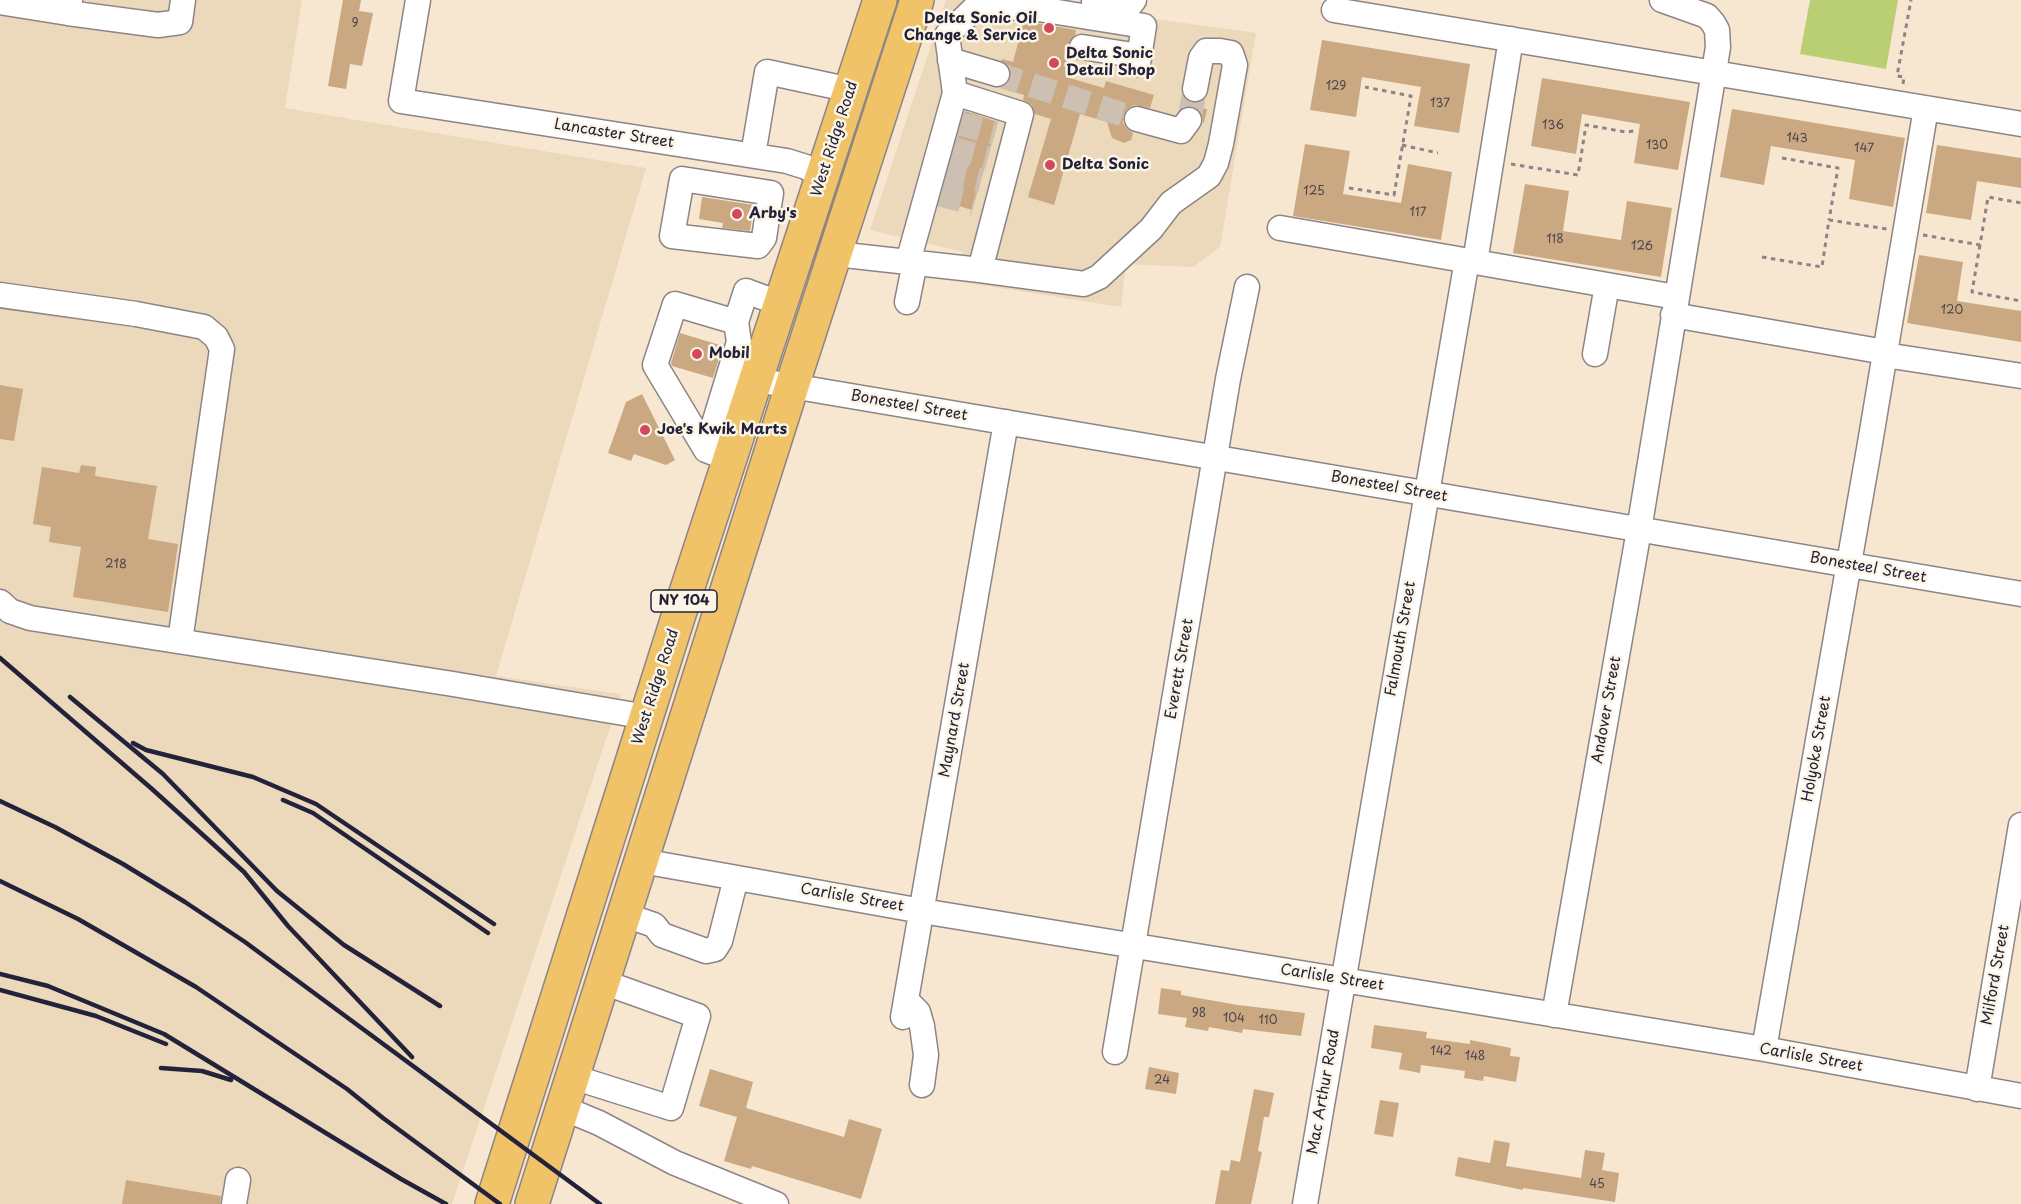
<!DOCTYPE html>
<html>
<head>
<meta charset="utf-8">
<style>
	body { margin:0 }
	canvas { display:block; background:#f8e7d0 }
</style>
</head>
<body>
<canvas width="2021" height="1204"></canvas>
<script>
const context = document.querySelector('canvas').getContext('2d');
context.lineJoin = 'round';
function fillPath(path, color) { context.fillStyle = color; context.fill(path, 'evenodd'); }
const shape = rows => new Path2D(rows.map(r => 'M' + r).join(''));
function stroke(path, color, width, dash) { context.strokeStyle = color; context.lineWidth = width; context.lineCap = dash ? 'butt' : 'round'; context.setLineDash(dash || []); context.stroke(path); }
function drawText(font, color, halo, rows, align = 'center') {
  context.font = font + ' "Playpen Sans",sans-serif'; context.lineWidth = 5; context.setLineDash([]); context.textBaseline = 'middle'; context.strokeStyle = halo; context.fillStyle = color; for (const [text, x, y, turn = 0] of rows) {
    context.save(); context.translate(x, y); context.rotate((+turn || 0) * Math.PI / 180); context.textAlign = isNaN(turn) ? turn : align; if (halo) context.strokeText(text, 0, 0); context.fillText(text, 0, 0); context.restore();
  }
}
const built = shape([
	[0,0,302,0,285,108,646,168,496,676,621,694,452,1204,0,1204],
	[946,0,1034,0,1111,13,1256,33,1220,247,1193,267,1126,264,1121,307,955,281,963,252,870,230]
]);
const green = shape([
	[1810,0,1898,0,1886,69,1800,54]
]);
const building = shape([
	[343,0,361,0,359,11,373,13,362,66,350,64,346,89,328,86],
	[1024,21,1076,30,1075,35,1068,44,1071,55,1066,77,1104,88,1106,81,1154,95,1150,108,1134,105,1127,109,1123,116,1123,123,1127,129,1133,133,1131,140,1124,143,1112,138,1107,122,1080,114,1054,205,1028,197,1051,119,1035,114,1032,105,1023,100,1024,95,1000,88,1007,84,1011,77,1011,70,1008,65,1001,61,1002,59,1013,62],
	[1322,40,1470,64,1459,133,1414,126,1421,87,1362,77,1356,117,1310,110],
	[1542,78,1690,102,1678,170,1634,163,1640,124,1582,114,1576,154,1531,146],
	[1187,100,1193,103,1201,102,1200,108,1207,109,1204,123,1203,123,1202,114,1198,109,1191,106,1186,106],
	[1732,109,1905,138,1893,207,1849,199,1855,160,1771,146,1764,185,1720,177],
	[965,111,998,122,972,210,940,200],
	[1305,144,1350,151,1343,194,1401,203,1408,164,1452,172,1441,240,1293,216],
	[1937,145,2021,158,2021,188,1977,181,1971,220,1926,213],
	[1525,184,1569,191,1563,231,1621,240,1627,201,1672,208,1661,277,1513,253],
	[702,197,754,205,750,231,722,228,723,223,699,219],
	[1919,255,1963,262,1957,301,2021,311,2021,342,1907,323],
	[680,333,723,346,713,378,672,366,671,363],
	[0,385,23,389,14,441,0,439],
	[642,394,675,460,666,465,634,454,631,461,608,453,626,402],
	[81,465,96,467,95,476,157,486,148,539,178,544,168,612,73,597,81,547,49,542,51,527,33,524,42,467,79,473],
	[1161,988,1181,991,1181,995,1238,1005,1305,1013,1301,1036,1243,1029,1242,1033,1209,1027,1208,1031,1185,1027,1187,1018,1158,1014],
	[1374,1025,1427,1032,1426,1038,1470,1044,1470,1040,1511,1048,1510,1056,1520,1057,1516,1082,1484,1076,1483,1081,1464,1078,1465,1071,1421,1065,1420,1073,1399,1069,1402,1053,1371,1048],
	[1149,1067,1179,1073,1176,1094,1145,1089],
	[710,1069,753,1082,746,1108,844,1137,849,1119,882,1129,861,1199,752,1166,751,1169,724,1161,737,1117,699,1106],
	[1254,1089,1274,1093,1269,1117,1264,1117,1258,1151,1262,1152,1251,1204,1215,1204,1221,1170,1229,1171,1231,1160,1240,1162],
	[1380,1100,1399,1103,1393,1137,1374,1134],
	[1494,1140,1510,1143,1506,1166,1581,1178,1585,1150,1605,1153,1602,1170,1619,1173,1615,1202,1523,1188,1523,1190,1455,1176,1458,1157,1490,1163],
	[126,1180,221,1196,220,1204,122,1204]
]);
const minorTunnel = shape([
	[997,74,1137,119],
	[1189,120,1195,89],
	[957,123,995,133],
	[950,148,988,158],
	[942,171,981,180],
	[938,194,974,203]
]);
const path = shape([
	[1903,84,1904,77,1897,76,1911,0],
	[1402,145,1438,153],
	[1782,158,1838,168,1829,220],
	[1511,164,1578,175,1586,125,1626,132,1634,131],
	[1349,188,1394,195,1411,96,1365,87],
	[1923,235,1980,245,1988,197,2021,203],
	[1980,245,1972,292,2021,301],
	[1762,257,1822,267,1829,220,1887,229]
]);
const minor = shape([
	[418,0,401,101,787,161,806,167,823,177],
	[0,2,68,13,70,0],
	[1094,2,1122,7,1130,5,1134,0],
	[1334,10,2021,124],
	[68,13,158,25,180,22,183,0],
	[947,35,978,5,1004,8,1026,7,1144,26,1138,64],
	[1082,47,1139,56],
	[950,60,997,74],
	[1137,119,1181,131,1189,120],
	[753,155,767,72,851,90],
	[682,179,771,193,764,238,758,246,672,236,682,179],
	[1280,228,1676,297],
	[836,254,980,270,1021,114,955,93],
	[908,262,955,93,947,35],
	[1475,262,1511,39],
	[980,270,1084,284,1099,277,1151,229,1171,203,1209,176,1216,163,1221,144,1235,65,1231,53,1220,51,1206,51,1201,58,1195,89],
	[0,295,136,314,204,327,216,337,222,349,180,641],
	[907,302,915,262],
	[1673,315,1885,352],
	[1595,354,1607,285],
	[1885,355,2021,376],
	[756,380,2021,594],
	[706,450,739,342,736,322],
	[730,459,706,450,655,365,675,304,736,322,746,291,781,304],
	[0,602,10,611,30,618,453,684,647,717],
	[642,861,922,911,1764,1049,2021,1096],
	[625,915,654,925,662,935,706,951,715,949,720,941,736,878],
	[906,1000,918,1012,922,1026,926,1055,922,1085],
	[1554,1015,1639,530,1718,47,1717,30,1713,23,1707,16,1662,0],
	[903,1017,1006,422],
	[1764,1049,1869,449,1926,108],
	[1115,1052,1228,379,1247,287],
	[573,1077,671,1108,698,1016,603,982],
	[1977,1089,2021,825],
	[563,1108,599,1123,675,1163,776,1204],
	[234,1204,238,1180],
	[1305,1204,1467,260]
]);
const highway = shape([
	[492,1204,679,614,880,0],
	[532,1204,792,386,917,0]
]);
const rail = shape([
	[0,658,152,789,244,872,288,926,412,1057],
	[70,697,163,774,277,891,344,945,440,1006],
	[133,743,146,750,253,777,316,804,494,924],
	[283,800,313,813,488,933],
	[0,801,55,827,123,864,185,902,245,942,600,1204],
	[0,881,78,919,196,987,347,1089,383,1118,500,1204],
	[0,974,48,986,164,1034,401,1179,446,1204],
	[0,990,96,1016,166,1044],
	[161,1068,202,1071,231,1080]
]);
const markers = [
	[1049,28,6,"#d1495b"],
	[1054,63,6,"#d1495b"],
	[1050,165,6,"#d1495b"],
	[737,214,6,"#d1495b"],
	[697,354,6,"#d1495b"],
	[645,430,6,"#d1495b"]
];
const numberNames = [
	["9",355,24],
	["129",1336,87],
	["137",1440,104],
	["136",1553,126],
	["143",1797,139],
	["130",1657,146],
	["147",1864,149],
	["125",1314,192],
	["117",1418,213],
	["118",1555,240],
	["126",1642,247],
	["120",1952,311],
	["218",116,565],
	["98",1199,1014],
	["104",1234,1019],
	["110",1268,1021],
	["142",1441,1052],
	["148",1475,1057],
	["24",1162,1081],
	["45",1597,1185]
];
const shields = [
	[684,601,66]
];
const shieldNames = [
	["NY 104",684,601]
];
const poiNames = [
	["Delta Sonic Oil",1037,19,"right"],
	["Change & Service",1037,36,"right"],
	["Delta Sonic",1066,54],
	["Detail Shop",1066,71],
	["Delta Sonic",1062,165],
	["Arby's",749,214],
	["Mobil",709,354],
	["Joe's Kwik Marts",657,430]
];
const streetNames = [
	["Lancaster Street",614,134,9],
	["West Ridge Road",835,139,-72],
	["Bonesteel Street",909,406,10],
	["Bonesteel Street",1389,487,10],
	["Bonesteel Street",1868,568,10],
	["Falmouth Street",1401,639,-80],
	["Everett Street",1180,669,-80],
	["West Ridge Road",656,687,-72],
	["Andover Street",1607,710,-80],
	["Maynard Street",955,720,-80],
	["Holyoke Street",1817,749,-80],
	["Carlisle Street",852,898,10],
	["Milford Street",1996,975,-80],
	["Carlisle Street",1332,978,9],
	["Carlisle Street",1811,1058,10],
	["Mac Arthur Road",1324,1092,-80]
];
fillPath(built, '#ecd8ba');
fillPath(green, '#bacf73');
fillPath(building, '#caa882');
stroke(minorTunnel, '#cdc0b2', 24, [24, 12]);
stroke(minor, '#8d8486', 27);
stroke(highway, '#8d8486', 36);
stroke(path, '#8d8486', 3, [4.5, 4.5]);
stroke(minor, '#fff', 24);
stroke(highway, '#f0c369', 33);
stroke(rail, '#22223b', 4.5);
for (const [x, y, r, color] of markers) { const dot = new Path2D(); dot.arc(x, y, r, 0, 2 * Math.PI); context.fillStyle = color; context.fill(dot); stroke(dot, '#fcf5e5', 2); }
drawText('12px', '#4c444d', null, numberNames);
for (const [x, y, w] of shields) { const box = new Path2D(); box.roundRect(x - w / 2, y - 11, w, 22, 4.5); context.fillStyle = '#fcf5e5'; context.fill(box); stroke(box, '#22223b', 1.5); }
drawText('bold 14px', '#22223b', null, shieldNames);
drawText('bold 15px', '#22223b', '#fcf5e5', poiNames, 'left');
drawText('15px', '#22223b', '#fcf5e5', streetNames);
</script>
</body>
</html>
